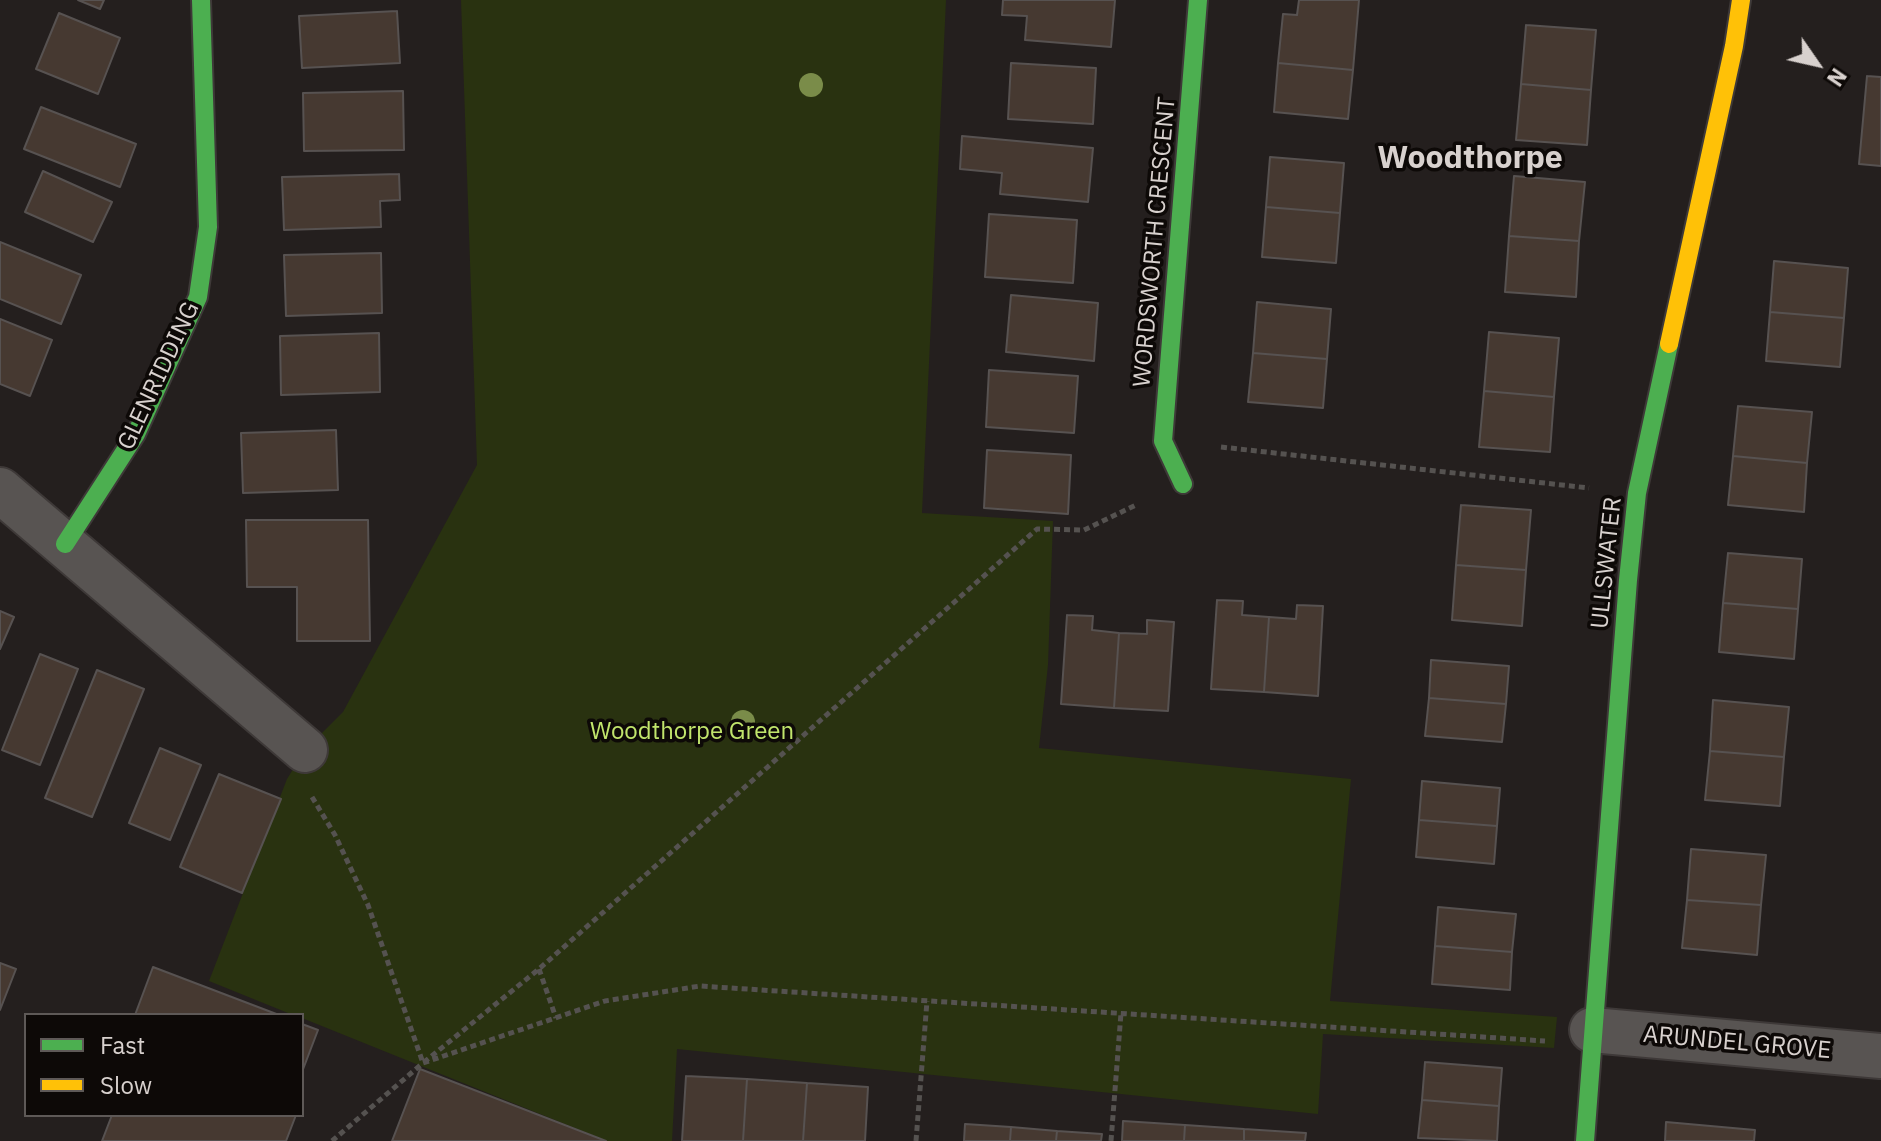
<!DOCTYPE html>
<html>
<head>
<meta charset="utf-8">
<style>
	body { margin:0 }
	#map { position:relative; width:1881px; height:1141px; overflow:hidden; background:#241f1e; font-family:"IBM Plex Sans",sans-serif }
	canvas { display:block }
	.legend { position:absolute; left:24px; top:1013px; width:280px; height:104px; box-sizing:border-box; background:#0d0907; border:2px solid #5e5957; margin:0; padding:10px 14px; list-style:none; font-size:24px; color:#d8d1ce }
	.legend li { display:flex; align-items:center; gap:16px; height:40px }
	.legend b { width:40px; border:2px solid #5e5957 }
	.north { position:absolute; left:1777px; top:24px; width:80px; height:80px; -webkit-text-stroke:6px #0d0907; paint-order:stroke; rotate:124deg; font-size:22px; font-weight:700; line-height:32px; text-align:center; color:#d8d1ce }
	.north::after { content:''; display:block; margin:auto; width:28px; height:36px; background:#d8d1ce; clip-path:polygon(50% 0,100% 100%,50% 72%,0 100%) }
</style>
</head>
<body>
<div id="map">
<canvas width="1881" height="1141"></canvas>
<ul class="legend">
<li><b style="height:10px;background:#4caf50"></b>Fast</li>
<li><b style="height:10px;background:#ffc107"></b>Slow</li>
</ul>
<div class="north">N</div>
</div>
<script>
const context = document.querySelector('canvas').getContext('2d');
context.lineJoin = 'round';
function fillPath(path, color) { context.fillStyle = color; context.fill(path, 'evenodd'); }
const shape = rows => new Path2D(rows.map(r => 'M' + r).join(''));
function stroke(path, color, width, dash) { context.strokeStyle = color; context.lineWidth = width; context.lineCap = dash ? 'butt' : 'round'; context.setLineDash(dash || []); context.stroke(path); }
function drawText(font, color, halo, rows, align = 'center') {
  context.font = font + ' "IBM Plex Sans",sans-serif'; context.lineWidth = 7; context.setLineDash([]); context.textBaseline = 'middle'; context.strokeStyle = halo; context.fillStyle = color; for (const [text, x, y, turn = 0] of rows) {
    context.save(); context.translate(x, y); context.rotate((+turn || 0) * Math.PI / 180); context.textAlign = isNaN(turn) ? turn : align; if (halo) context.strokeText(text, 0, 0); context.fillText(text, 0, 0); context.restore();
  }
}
const green = shape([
	[461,0,946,0,922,513,1053,521,1048,665,1039,748,1351,779,1330,1001,1557,1017,1554,1048,1323,1034,1318,1114,677,1049,672,1141,607,1141,302,1018,302,1015,293,1015,209,981,287,779,305,750,343,712,477,465]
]);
const building = shape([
	[78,0,104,0,100,9,78,0],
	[1003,0,1115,0,1111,47,1025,40,1027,16,1002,15,1003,0],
	[1299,0,1359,0,1353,70,1278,63,1283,14,1297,15,1299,0],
	[397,11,400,63,302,68,299,16,397,11],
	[59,13,120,38,98,94,36,69,59,13],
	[1526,25,1596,30,1591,90,1521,84,1526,25],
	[1011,63,1096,68,1093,124,1008,119,1011,63],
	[1278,63,1353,70,1348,119,1274,112,1278,63],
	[1867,76,1881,77,1881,166,1859,164,1867,76],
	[1521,84,1591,90,1587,145,1516,140,1521,84],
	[403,91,404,150,304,151,303,93,403,91],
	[41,107,136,144,120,187,24,149,41,107],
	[962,136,1093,148,1088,202,1000,194,1002,173,960,169,962,136],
	[1270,157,1344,163,1340,213,1266,207,1270,157],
	[43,171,112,202,93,242,25,212,43,171],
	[399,174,400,200,380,201,381,227,284,230,282,177,399,174],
	[1514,176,1585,182,1579,241,1509,236,1514,176],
	[1266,207,1340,213,1336,263,1262,257,1266,207],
	[989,214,1077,220,1073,283,985,277,989,214],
	[1509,236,1579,241,1576,297,1505,292,1509,236],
	[0,242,81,275,61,324,0,299,0,242],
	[381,253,382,313,286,316,284,255,381,253],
	[1774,261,1848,268,1844,318,1770,312,1774,261],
	[1011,295,1098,303,1094,361,1006,352,1011,295],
	[1257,302,1331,309,1327,359,1253,353,1257,302],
	[1770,312,1844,318,1840,367,1766,361,1770,312],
	[0,319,52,340,30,396,0,384,0,319],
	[1489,332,1559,338,1554,397,1484,391,1489,332],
	[379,333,380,392,281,395,280,336,379,333],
	[1253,353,1327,359,1323,408,1248,402,1253,353],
	[989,370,1078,376,1074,433,986,427,989,370],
	[1484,391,1554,397,1550,452,1479,447,1484,391],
	[1738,406,1812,412,1807,463,1733,456,1738,406],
	[336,430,338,490,243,493,241,433,336,430],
	[987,450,1071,455,1068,514,984,508,987,450],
	[1733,456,1807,463,1804,512,1728,505,1733,456],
	[1461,505,1531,510,1526,570,1456,565,1461,505],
	[246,520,368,520,370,641,297,641,297,587,247,587,246,520],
	[1728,553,1802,559,1798,609,1723,603,1728,553],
	[1456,565,1526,570,1522,626,1452,620,1456,565],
	[1217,600,1243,601,1242,615,1269,617,1264,692,1211,689,1217,600],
	[1723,603,1798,609,1794,659,1719,652,1723,603],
	[1297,605,1323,606,1318,696,1264,692,1269,617,1296,619,1297,605],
	[0,611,14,617,0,649,0,611],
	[1067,615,1093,616,1092,630,1119,633,1114,708,1061,704,1067,615],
	[1147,620,1174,622,1168,711,1114,708,1119,633,1147,634,1147,620],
	[40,654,78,669,40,765,2,750,40,654],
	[1431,660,1509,666,1506,704,1429,698,1431,660],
	[97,670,144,689,92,817,45,798,97,670],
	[1429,698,1506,704,1502,742,1425,736,1429,698],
	[1713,700,1789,707,1784,757,1710,751,1713,700],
	[160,748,201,765,170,840,129,823,160,748],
	[1710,751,1784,757,1780,806,1705,800,1710,751],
	[219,774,281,799,242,893,180,867,219,774],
	[1422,781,1500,788,1497,826,1419,820,1422,781],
	[1419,820,1497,826,1494,864,1416,857,1419,820],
	[1691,849,1766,855,1761,905,1687,900,1691,849],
	[1687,900,1761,905,1757,955,1682,948,1687,900],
	[1438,907,1516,914,1512,952,1435,946,1438,907],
	[1435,946,1512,952,1510,990,1432,984,1435,946],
	[0,963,16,969,0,1010,0,963],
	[153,967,279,1015,135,1015,153,967],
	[302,1024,318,1030,302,1072,302,1024],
	[1425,1062,1502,1068,1499,1106,1422,1100,1425,1062],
	[420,1069,606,1141,392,1141,420,1069],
	[686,1076,747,1079,743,1141,682,1141,686,1076],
	[747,1079,807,1083,803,1141,743,1141,747,1079],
	[807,1083,868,1087,865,1141,803,1141,807,1083],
	[1422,1100,1499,1106,1497,1141,1418,1138,1422,1100],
	[112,1115,296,1115,286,1141,102,1141,112,1115],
	[1123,1121,1185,1125,1184,1141,1122,1141,1123,1121],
	[1666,1122,1755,1130,1754,1141,1665,1141,1666,1122],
	[965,1124,1011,1127,1010,1141,964,1141,965,1124],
	[1185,1125,1244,1129,1244,1141,1184,1141,1185,1125],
	[1011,1127,1057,1131,1056,1141,1010,1141,1011,1127],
	[1244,1129,1306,1133,1305,1141,1244,1141,1244,1129],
	[1057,1131,1102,1134,1101,1141,1056,1141,1057,1131]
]);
const path = shape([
	[1221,447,1589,488],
	[312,797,335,835,368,905,423,1063,539,969,1037,529,1084,530,1138,504],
	[539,969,556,1018],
	[332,1141,423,1063,605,1001,700,986,1545,1041],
	[916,1141,927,1001],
	[1111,1141,1121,1013]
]);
const street = shape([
	[0,490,305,750],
	[1592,1030,1881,1056]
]);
const fast = shape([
	[1183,484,1163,441,1198,0],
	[65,544,136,434,198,297,208,227,201,0],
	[1585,1141,1628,580,1637,493,1669,344]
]);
const slow = shape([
	[1669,344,1734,46,1741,0]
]);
const trees = [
	[811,85],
	[743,722]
];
const streetNames = [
	["WORDSWORTH CRESCENT",1155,242,-85],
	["GLENRIDDING",159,376,-65],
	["ULLSWATER",1607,563,-84],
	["ARUNDEL GROVE",1737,1043,5]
];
const parkNames = [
	["Woodthorpe Green",692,732]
];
const districtNames = [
	["Woodthorpe",1470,159]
];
fillPath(green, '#293210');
fillPath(building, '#463931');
stroke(building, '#575251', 2);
stroke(street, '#3e3938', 48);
stroke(fast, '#3e3938', 22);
stroke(slow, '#3e3938', 22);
stroke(path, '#555250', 5, [6, 4]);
stroke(street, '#585452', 44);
stroke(fast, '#4caf50', 18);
stroke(slow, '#ffc107', 18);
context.fillStyle = '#7a8c49';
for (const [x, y] of trees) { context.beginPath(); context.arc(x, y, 12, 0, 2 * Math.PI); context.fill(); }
drawText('24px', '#d8d1ce', '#0d0907', streetNames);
drawText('24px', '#c1e56c', '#0d0907', parkNames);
drawText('bold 32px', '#d8d1ce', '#0d0907', districtNames);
</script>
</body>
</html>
